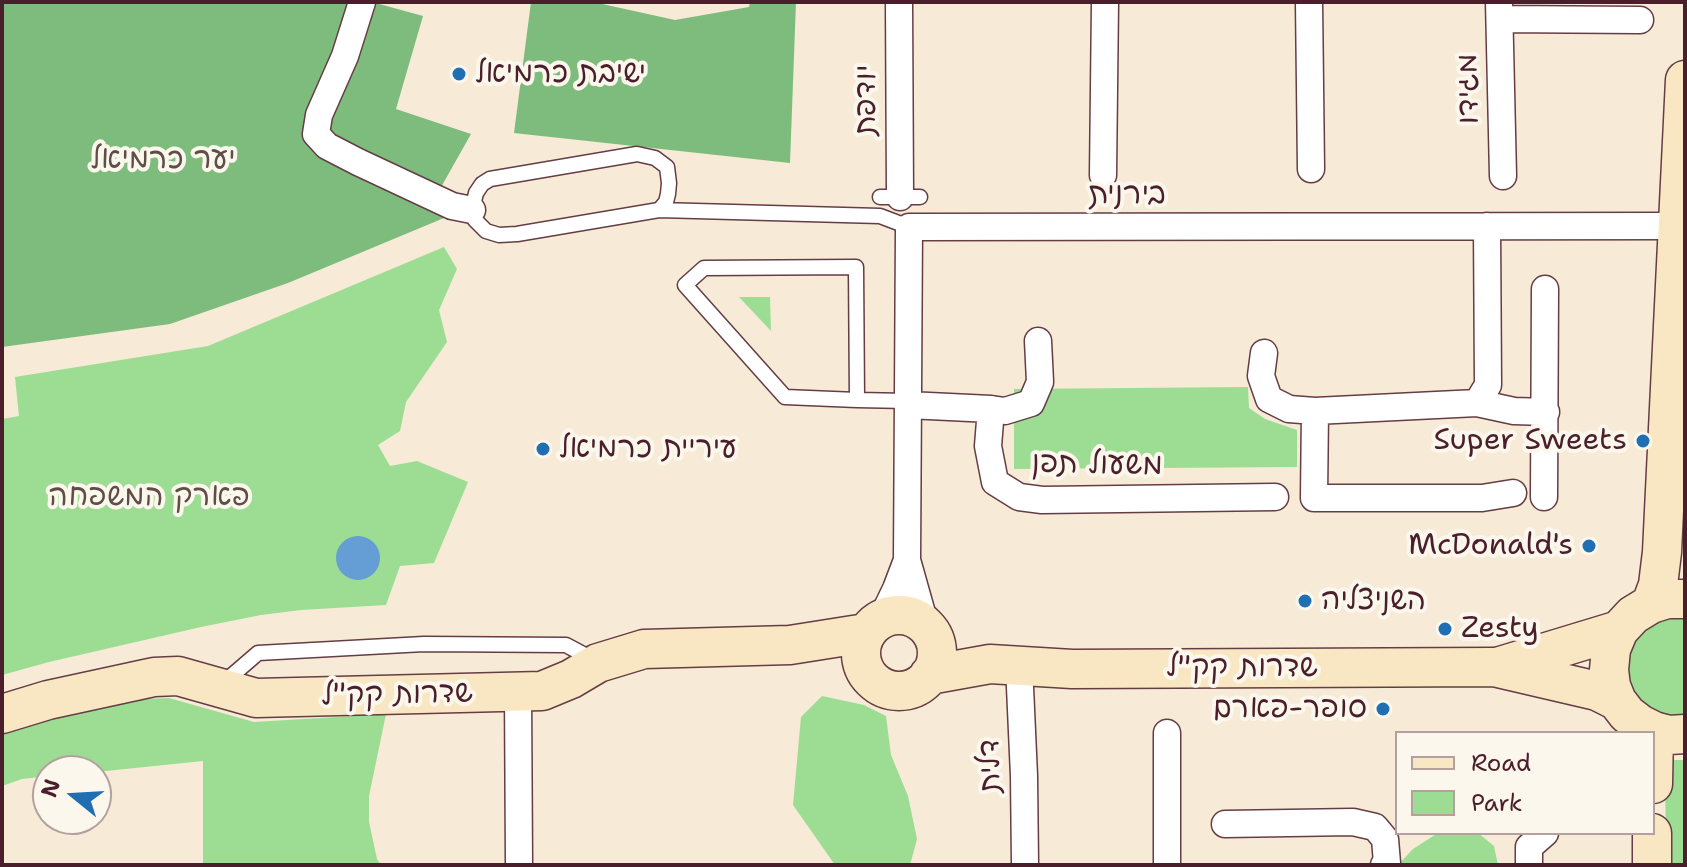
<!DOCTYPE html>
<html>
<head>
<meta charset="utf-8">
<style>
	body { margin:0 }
	#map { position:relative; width:1687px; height:867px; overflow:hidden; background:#f7ead6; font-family:"Shantell Sans",sans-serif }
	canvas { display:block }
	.frame { position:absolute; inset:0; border:4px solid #4a1f2b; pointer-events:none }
	.legend { position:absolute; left:1395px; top:731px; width:260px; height:104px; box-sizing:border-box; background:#fbf7ec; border:2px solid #b4a19f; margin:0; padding:10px 14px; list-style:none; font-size:24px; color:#4a1f2b }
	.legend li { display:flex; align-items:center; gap:16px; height:40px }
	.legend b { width:40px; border:2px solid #b4a19f }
	.north { position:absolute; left:32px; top:755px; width:80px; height:80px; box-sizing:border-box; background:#fbf7ec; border:2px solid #b4a19f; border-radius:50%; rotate:288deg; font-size:22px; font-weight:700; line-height:32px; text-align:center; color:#4a1f2b }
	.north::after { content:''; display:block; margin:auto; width:28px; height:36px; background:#1f6fb2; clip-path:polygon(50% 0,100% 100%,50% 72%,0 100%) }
</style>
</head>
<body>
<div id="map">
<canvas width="1687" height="867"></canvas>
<div class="frame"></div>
<ul class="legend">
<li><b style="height:10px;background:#f9e7c3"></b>Road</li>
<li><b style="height:22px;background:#9cdd93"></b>Park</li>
</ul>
<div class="north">N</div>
</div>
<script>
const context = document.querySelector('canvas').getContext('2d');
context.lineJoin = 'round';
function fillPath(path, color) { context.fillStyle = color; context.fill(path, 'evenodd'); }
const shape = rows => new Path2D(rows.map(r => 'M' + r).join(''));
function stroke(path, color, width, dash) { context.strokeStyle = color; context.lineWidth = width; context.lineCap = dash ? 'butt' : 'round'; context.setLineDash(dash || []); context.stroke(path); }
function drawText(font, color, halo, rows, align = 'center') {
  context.font = font + ' "Shantell Sans","Playpen Sans Hebrew",sans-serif'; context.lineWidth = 8; context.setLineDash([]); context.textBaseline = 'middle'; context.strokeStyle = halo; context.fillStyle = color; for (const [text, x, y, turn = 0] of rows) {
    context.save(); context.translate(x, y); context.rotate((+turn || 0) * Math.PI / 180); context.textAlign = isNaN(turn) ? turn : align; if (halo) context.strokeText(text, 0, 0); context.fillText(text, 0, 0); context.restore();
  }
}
const green = shape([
	[444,247,457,269,439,310,447,342,406,402,400,431,378,445,390,466,417,461,468,482,434,563,400,566,386,605,301,610,261,615,201,627,49,662,2,675,2,419,19,416,15,377,208,346],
	[739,297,770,297,771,331],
	[1248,387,1249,408,1265,419,1297,430,1297,467,1014,469,1014,389],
	[1685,617,1685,715,1666,716,1652,711,1640,702,1631,691,1626,677,1628,648,1633,638,1661,618],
	[822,696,864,705,886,716,891,755,908,796,917,839,910,865,835,865,793,805,801,717],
	[169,698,254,722,386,714,369,796,369,822,377,859,381,865,203,865,203,761,96,772,48,771,48,776,22,779,2,786,2,733,45,720,117,704,140,699],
	[1665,760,1685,760,1685,865,1666,865],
	[1438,833,1478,833,1494,846,1498,865,1398,865,1413,849]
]);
const forest = shape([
	[2,2,372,2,423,16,396,109,471,134,440,189,444,218,288,283,170,324,2,347],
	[531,2,593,2,675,20,749,7,750,2,796,2,790,163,514,133]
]);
const water = shape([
	'336 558a22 22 0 1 1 44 0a22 22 0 1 1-44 0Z'
]);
const lane = shape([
	[880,197,920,197],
	[659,210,666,202,668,194,669,183,667,167,655,158,637,154,490,179,482,184,476,193,472,210,475,220,486,231,499,235,517,234,659,210,880,216,909,227],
	[857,400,856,267,704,268,685,285,785,397,857,400,908,401],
	[222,684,258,653,424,644,566,645,594,660]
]);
const street = shape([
	[362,2,345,56,319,115,316,134,327,146,358,162,452,206,472,210],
	[899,2,900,197],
	[1309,2,1311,169],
	[1499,2,1503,176],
	[1500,19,1640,20],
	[1103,175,1105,2],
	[1264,353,1261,376,1269,399,1289,409,1315,411,1314,498,1482,498,1513,493],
	[1477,403,1514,411,1546,412],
	[908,405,991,409,988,446,995,482,1019,497,1042,500,1275,497],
	[991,409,1005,411,1031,403,1040,382,1038,341],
	[1315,411,1477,403,1488,385,1487,226],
	[1544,497,1545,289],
	[882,618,896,589,907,560],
	[925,624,907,560,909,227,1678,226],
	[1019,665,1024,776,1025,865],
	[518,691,519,865],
	[1225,824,1353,822,1375,827,1385,839,1387,863,1384,865],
	[1167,865,1167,733],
	[1529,865,1529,847,1545,833]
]);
const secondary = shape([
	[1685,599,1667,599,1651,604,1633,615,1619,630,1611,649,1609,670,1611,686,1617,701,1627,714,1640,724,1654,731,1669,735,1685,734],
	[1651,604,1658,585,1662,552,1685,80],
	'861 653a38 38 0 1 1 76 0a38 38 0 1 1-76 0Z',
	[1497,667,1619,630],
	[929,675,990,664,1072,669,1494,667,1597,691,1617,701],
	[2,714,48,700,154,677,178,676,256,698,542,691,571,679,598,663,644,649,790,645,866,633],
	[1653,784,1654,731],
	[1652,865,1652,833]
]);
const markers = [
	[459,74,8,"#1f6fb2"],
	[1643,441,8,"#1f6fb2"],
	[543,449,8,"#1f6fb2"],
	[1589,546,8,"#1f6fb2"],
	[1305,601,8,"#1f6fb2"],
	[1445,629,8,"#1f6fb2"],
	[1383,709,8,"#1f6fb2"]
];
const poiNames = [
	["ישיבת כרמיאל",475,74],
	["Super Sweets",1627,441,"right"],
	["עיריית כרמיאל",559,449],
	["McDonald's",1573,546,"right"],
	["השניצליה",1321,601],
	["Zesty",1461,629],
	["סופר-פארם",1367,709,"right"]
];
const streetNames = [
	["מגידו",1469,89,-91],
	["יודפת",867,100,-90],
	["בירנית",1127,195],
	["משעול תפן",1097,465,1],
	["שדרות קק\"ל",1242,668],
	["שדרות קק\"ל",397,695,-1],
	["דלית",991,766,-92]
];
const parkNames = [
	["יער כרמיאל",163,160],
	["פארק המשפחה",149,497]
];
fillPath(green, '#9cdd93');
fillPath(forest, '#7dbc7d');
fillPath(water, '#659ed4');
stroke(lane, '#643d45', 17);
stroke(street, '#643d45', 29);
stroke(secondary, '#643d45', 41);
stroke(lane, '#fff', 14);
stroke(street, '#fff', 26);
stroke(secondary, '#f9e7c3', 38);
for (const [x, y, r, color] of markers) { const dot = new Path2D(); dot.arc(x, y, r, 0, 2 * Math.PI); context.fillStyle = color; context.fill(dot); stroke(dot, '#fbf7ec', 3); }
drawText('30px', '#4a1f2b', '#fbf7ec', poiNames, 'left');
drawText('30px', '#4a1f2b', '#fbf7ec', streetNames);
drawText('30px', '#5e4e45', '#fbf7ec', parkNames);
</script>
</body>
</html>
